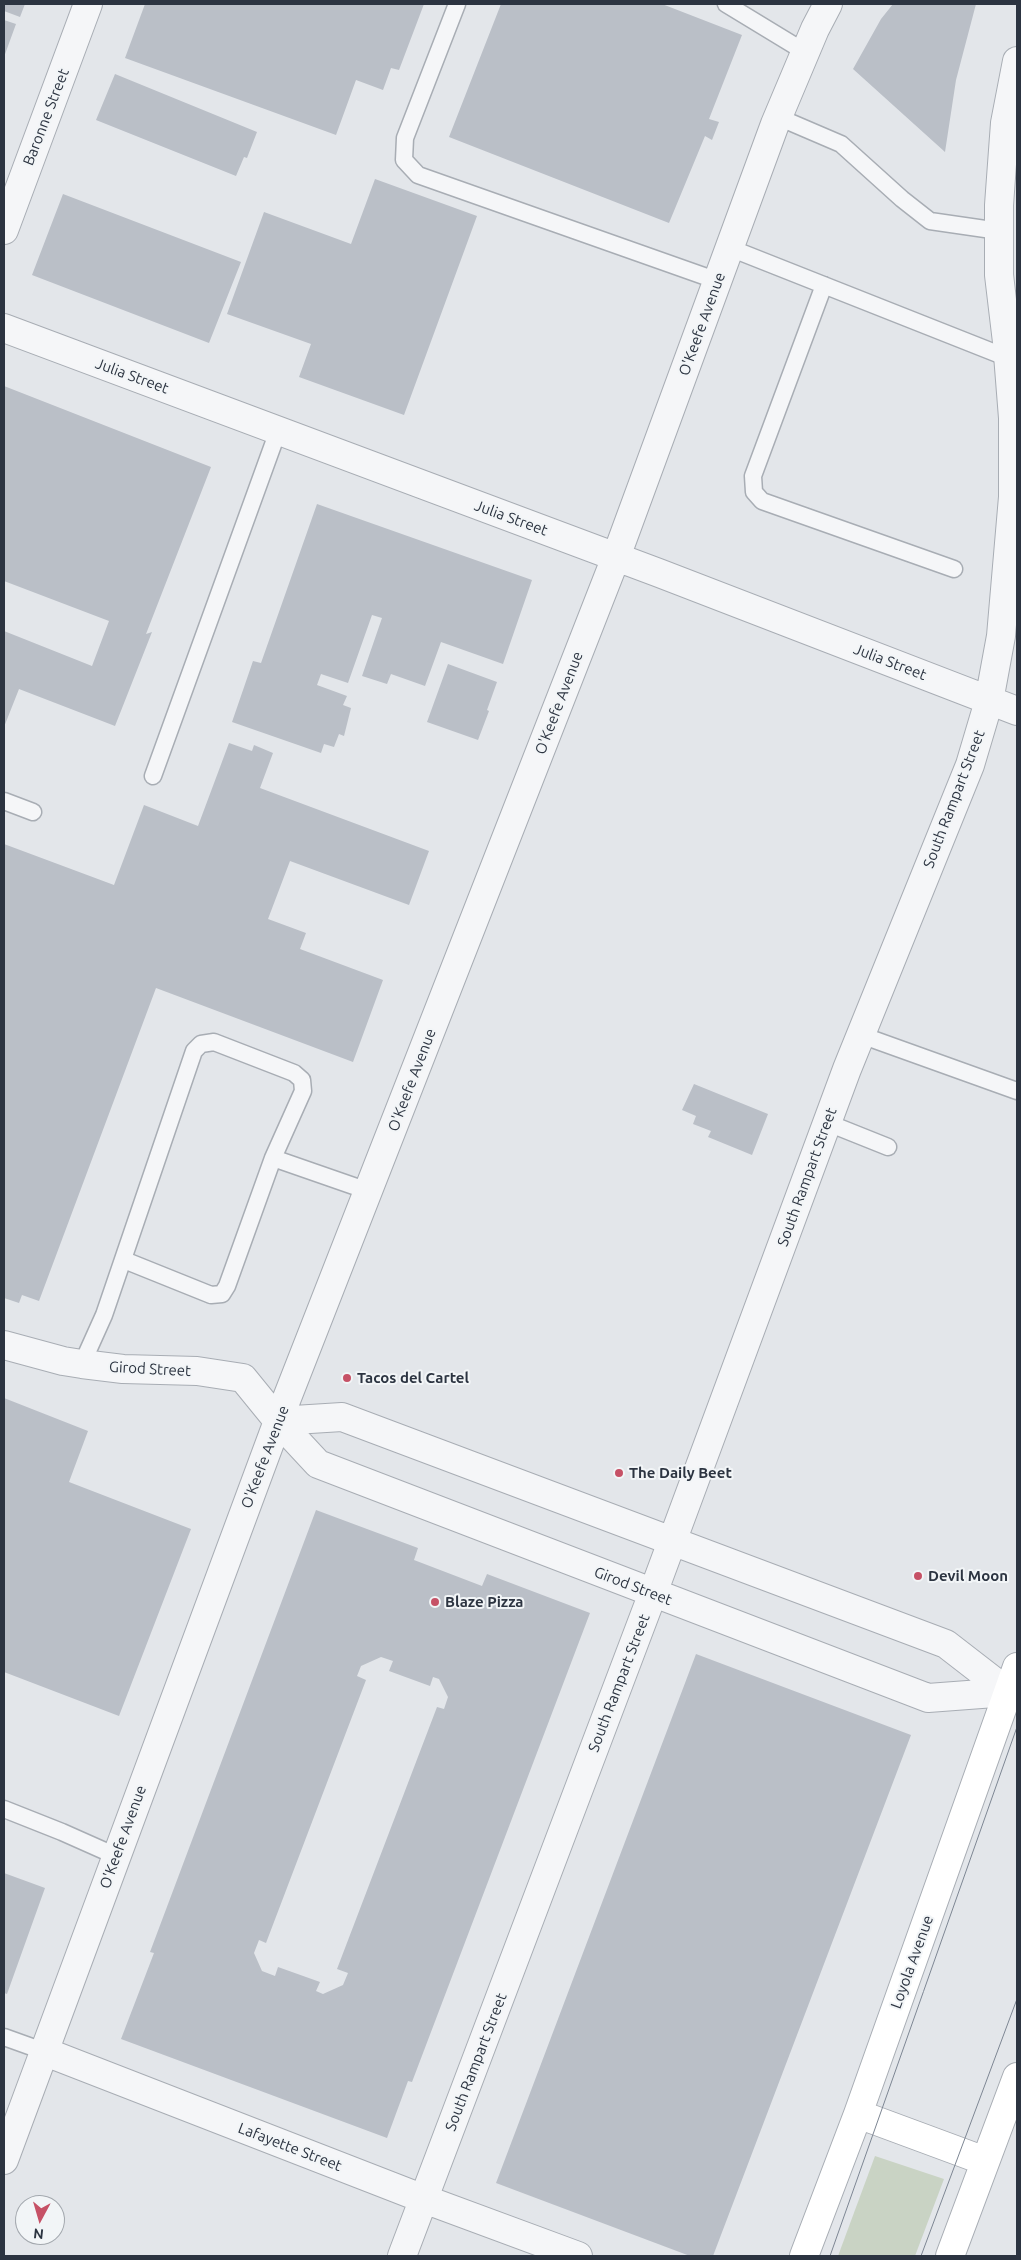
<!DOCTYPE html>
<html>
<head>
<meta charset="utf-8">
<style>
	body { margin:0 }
	#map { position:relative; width:1021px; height:2260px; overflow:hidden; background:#e3e6ea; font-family:Ubuntu,sans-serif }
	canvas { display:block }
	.frame { position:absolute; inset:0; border:5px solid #2c3441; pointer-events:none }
	.north { position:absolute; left:15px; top:2195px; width:50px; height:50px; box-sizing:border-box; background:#f2f5f7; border:1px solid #a3a8ae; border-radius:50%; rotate:186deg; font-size:14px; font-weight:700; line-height:20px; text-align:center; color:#2c3441 }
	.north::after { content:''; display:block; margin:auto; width:18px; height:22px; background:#c65166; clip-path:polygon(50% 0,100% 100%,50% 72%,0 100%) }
</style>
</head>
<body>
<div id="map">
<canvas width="1021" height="2260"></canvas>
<div class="frame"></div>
<div class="north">N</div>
</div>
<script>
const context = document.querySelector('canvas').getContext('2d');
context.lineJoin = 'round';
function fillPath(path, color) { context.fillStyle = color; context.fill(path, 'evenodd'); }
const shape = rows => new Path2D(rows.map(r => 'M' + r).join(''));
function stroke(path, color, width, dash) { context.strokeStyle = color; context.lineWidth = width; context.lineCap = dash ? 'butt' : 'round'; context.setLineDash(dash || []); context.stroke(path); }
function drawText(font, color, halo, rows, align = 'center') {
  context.font = font + ' Ubuntu,sans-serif'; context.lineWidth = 4; context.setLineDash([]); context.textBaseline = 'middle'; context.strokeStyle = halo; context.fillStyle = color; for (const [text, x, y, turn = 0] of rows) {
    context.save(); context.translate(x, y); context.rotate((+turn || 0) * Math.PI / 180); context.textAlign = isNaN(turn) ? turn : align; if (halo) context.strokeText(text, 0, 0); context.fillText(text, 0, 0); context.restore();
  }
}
const green = shape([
	[875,2156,944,2179,915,2256,838,2256]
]);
const building = shape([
	[4,4,25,4,20,17,4,11],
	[145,4,424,4,399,70,391,68,383,90,356,80,336,135,125,58],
	[501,4,662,4,742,35,709,119,719,122,712,140,705,136,669,223,449,137],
	[893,4,976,4,956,80,945,152,853,69,881,19],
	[4,20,16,24,4,57],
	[115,74,257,132,247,158,244,157,236,176,96,120],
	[375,179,477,216,404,415,299,377,311,344,227,314,264,212,351,244],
	[63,194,241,262,209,343,32,275],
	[4,386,211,467,146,634,152,632,115,726,19,689,4,727,4,631,92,666,109,621,4,581],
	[317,504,532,580,503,664,441,642,425,686,391,674,387,684,362,676,382,618,372,615,348,683,321,674,317,685,347,696,343,705,351,708,344,736,339,734,334,747,324,744,321,753,232,722,253,661,261,663],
	[448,664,497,682,487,710,489,711,478,740,427,722],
	[229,743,252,751,254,745,273,753,260,788,429,851,409,905,290,861,268,919,306,933,300,949,383,980,353,1062,156,988,39,1301,22,1295,19,1303,4,1298,4,844,114,885,144,805,198,826],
	[694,1084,768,1114,752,1155,708,1137,711,1131,693,1124,696,1116,682,1110],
	[4,1398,88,1431,69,1482,191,1529,119,1716,4,1672],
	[316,1510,418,1548,414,1560,482,1586,487,1574,590,1613,412,2082,408,2081,387,2138,121,2039,154,1953,150,1952],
	[381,1657,393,1661,389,1671,430,1686,433,1677,439,1679,448,1697,444,1709,437,1707,337,1969,348,1973,343,1985,323,1994,316,1991,320,1982,278,1967,275,1976,262,1971,254,1953,259,1940,266,1943,366,1680,357,1676,361,1666],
	[696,1654,911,1735,713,2256,690,2256,496,2183],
	[4,1873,45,1888,7,1994,4,1993]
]);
const lane = shape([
	[457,4,405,138,404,160,418,175,718,281],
	[726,4,805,52],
	[778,117,841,144,902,199,930,221,999,231],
	[730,248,1008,358],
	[824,285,753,476,754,492,762,501,954,569],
	[153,776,278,431],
	[4,801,33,812],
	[861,1035,1017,1091],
	[828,1123,888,1147],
	[273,1158,368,1191],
	[82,1364,104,1315,194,1051,201,1044,214,1042,294,1073,302,1080,303,1091,273,1158,227,1286,222,1294,211,1295,124,1260],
	[4,1809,62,1832,116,1856],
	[4,2037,43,2051]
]);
const street = shape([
	[4,230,88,4],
	[4,328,659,573,1017,711],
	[4,1345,63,1361,82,1364,123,1369,197,1371,243,1378,278,1421,318,1464,928,1698,1008,1692],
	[278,1421,342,1417,946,1644,1008,1692],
	[43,2051,424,2199,578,2256],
	[4,2160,278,1421,616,557,775,124,815,29,828,4],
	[402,2256,653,1593,847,1069,970,765,989,701,1001,636,1013,497,1013,418,1007,342,999,275,999,205,1005,123,1017,61]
]);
const secondary = shape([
	[858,2114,985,2161],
	[804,2256,858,2114,1017,1667],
	[950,2256,1017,2077]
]);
const tram = shape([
	[830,2256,1017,1727],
	[921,2256,1017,1999]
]);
const markers = [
	[347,1378,5,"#c65166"],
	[619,1473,5,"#c65166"],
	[918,1576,5,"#c65166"],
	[435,1602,5,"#c65166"]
];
const streetNames = [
	["Baronne Street",46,117,-69],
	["O'Keefe Avenue",702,324,-70],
	["Julia Street",132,376,20],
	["Julia Street",511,518,20],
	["Julia Street",890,662,21],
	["O'Keefe Avenue",559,703,-69],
	["South Rampart Street",954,799,-69],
	["O'Keefe Avenue",412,1080,-69],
	["South Rampart Street",807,1177,-70],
	["Girod Street",150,1369,3],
	["O'Keefe Avenue",265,1457,-69],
	["Girod Street",633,1586,21],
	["South Rampart Street",619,1683,-69],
	["O'Keefe Avenue",123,1837,-70],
	["Loyola Avenue",912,1962,-70],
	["South Rampart Street",476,2062,-69],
	["Lafayette Street",290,2147,21]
];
const poiNames = [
	["Tacos del Cartel",357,1378],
	["The Daily Beet",629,1473],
	["Devil Moon",928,1576],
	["Blaze Pizza",445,1602]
];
fillPath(green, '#c9d3c4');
fillPath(building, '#babfc7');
stroke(lane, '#a8adb4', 19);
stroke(street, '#a8adb4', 30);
stroke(secondary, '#a8adb4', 30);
stroke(lane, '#f5f6f8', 16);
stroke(street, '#f5f6f8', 28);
stroke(secondary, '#fff', 28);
stroke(tram, '#7d8693', 1);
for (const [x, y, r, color] of markers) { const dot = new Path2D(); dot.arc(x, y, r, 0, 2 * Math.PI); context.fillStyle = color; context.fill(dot); stroke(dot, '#f2f5f7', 2); }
drawText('15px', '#2c3441', '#f2f5f7', streetNames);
drawText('bold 15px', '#2c3441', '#f2f5f7', poiNames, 'left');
</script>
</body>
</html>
